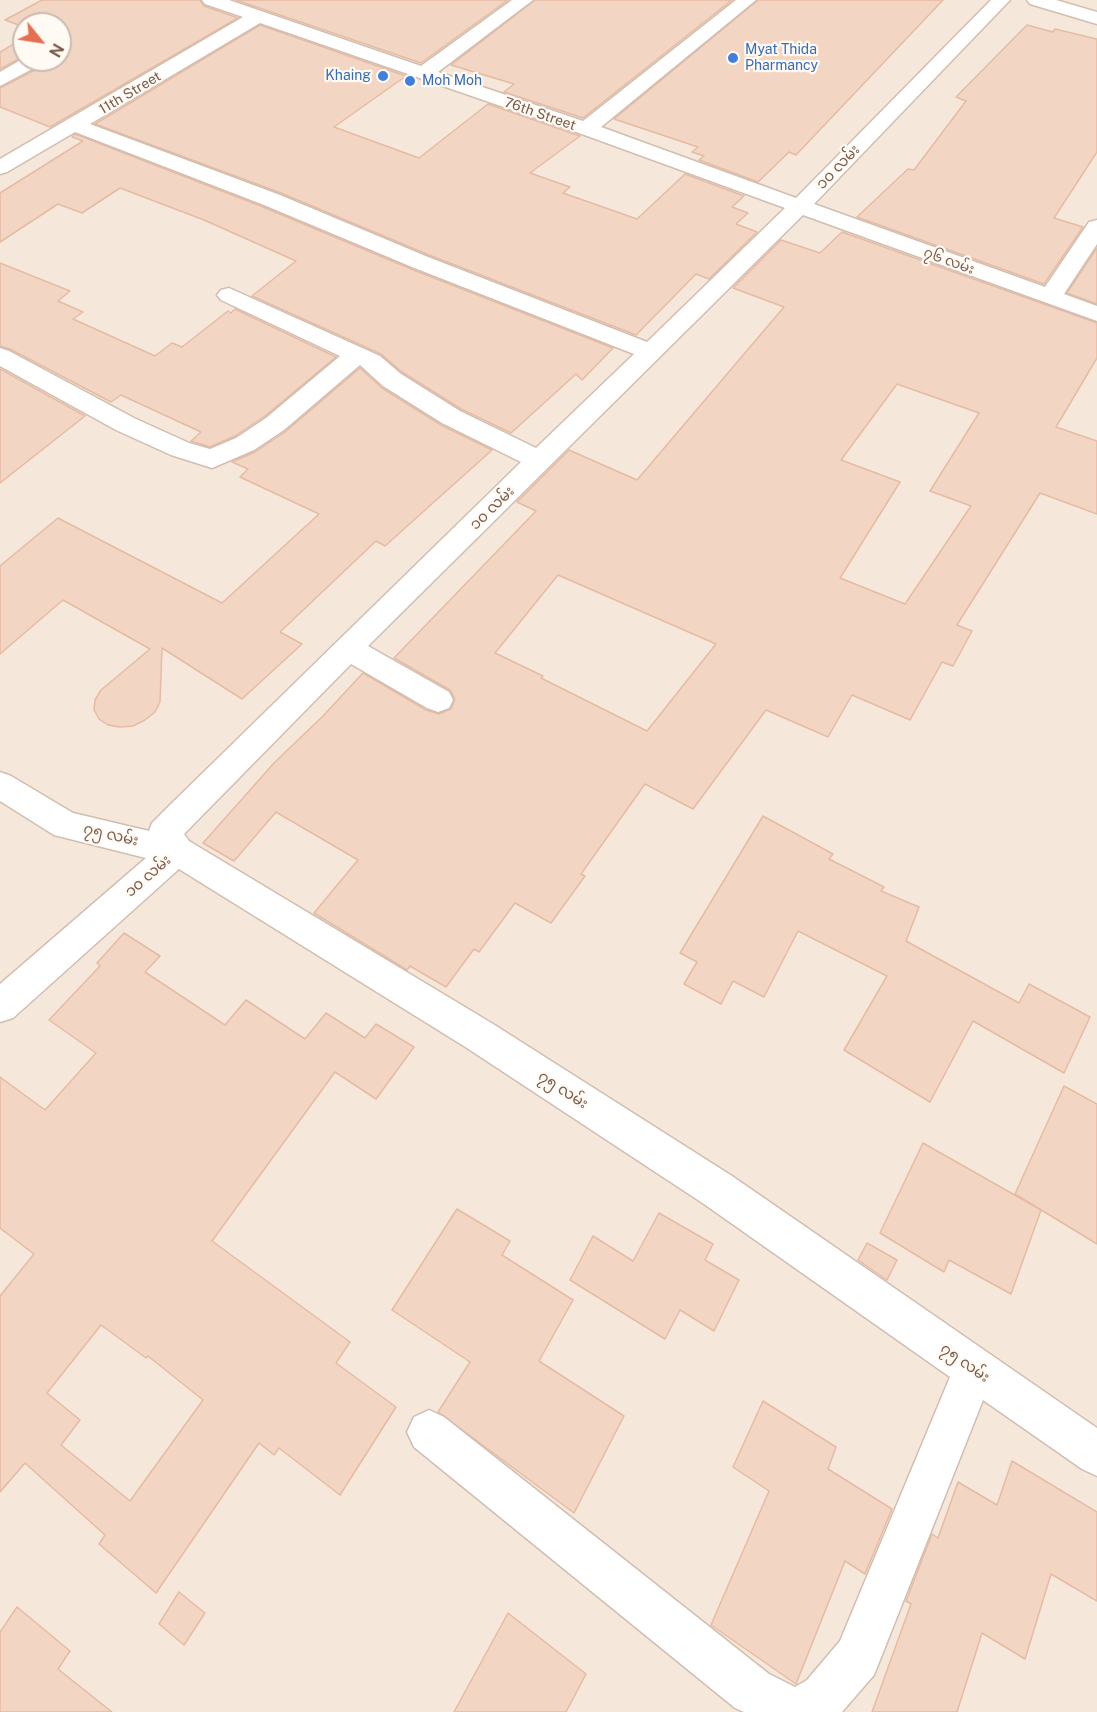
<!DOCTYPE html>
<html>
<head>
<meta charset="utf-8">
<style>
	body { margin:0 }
	#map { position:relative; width:1097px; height:1712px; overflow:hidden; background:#fdf6ec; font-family:"Public Sans",sans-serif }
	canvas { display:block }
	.north { position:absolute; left:12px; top:12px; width:60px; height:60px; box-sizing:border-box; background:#fffaf3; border:2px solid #cabbb1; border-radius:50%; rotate:120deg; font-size:16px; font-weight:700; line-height:24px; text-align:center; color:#7a5c4d }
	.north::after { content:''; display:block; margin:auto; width:21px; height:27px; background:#e76f51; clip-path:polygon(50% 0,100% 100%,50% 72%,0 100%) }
</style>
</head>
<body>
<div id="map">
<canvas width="1097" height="1712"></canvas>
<div class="north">N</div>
</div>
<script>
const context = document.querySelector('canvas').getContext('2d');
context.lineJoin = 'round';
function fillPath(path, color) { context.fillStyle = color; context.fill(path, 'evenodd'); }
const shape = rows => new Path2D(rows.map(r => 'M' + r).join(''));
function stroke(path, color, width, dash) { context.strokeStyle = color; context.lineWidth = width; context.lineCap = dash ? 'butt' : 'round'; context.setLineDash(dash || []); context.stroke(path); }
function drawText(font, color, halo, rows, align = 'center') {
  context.font = font + ' "Public Sans","Noto Sans Myanmar",sans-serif'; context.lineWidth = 4.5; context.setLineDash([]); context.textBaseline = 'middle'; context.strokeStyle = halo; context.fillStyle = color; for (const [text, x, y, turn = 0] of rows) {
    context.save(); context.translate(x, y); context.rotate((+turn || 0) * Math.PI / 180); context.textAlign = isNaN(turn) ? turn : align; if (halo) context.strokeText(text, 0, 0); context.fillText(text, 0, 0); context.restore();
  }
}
const residential = shape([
	[0,0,1097,0,1097,1712,0,1712],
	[24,24,60,24,60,60,24,60]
]);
const building = shape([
	[42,0,200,0,204,6,238,18,50,127,0,107,0,88,37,69,41,63,40,60,60,60,60,24,24,24,24,27,5,20,42,0],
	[236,0,508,0,421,63,236,0],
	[535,0,732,0,583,118,504,92,514,84,451,65,535,0],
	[758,0,943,0,796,155,789,152,758,182,699,160,704,156,692,152,698,147,614,119,758,0],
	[260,25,406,76,334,127,419,158,488,104,580,136,530,173,570,187,563,193,637,219,685,174,744,196,732,207,748,213,736,224,757,232,709,279,696,274,636,335,429,255,281,193,95,124,260,25],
	[1027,25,1053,32,1055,29,1097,39,1097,152,1054,218,1083,227,1044,284,857,217,908,169,914,170,966,101,956,97,1027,25],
	[24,38,24,56,0,69,0,52,24,38],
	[75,134,263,207,411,269,613,348,582,380,576,374,511,433,461,409,402,372,381,354,252,296,296,261,204,220,120,188,82,213,58,204,0,242,0,193,83,141,72,137,75,134],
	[842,232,1097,323,1097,358,1056,427,1097,441,1097,514,1040,493,957,625,972,631,953,666,942,662,910,720,852,695,828,737,766,710,693,809,645,784,581,874,585,876,551,923,515,903,479,952,474,949,446,987,410,966,407,970,314,913,358,860,276,812,234,861,203,843,274,763,323,716,363,673,426,710,439,714,451,709,455,699,450,690,394,658,536,511,517,502,569,450,637,480,784,307,733,288,781,240,820,253,842,232],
	[897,384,979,413,930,491,971,506,905,604,840,578,900,482,841,460,897,384],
	[558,575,716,644,647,731,541,678,543,676,495,653,558,575],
	[1097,248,1097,304,1067,293,1097,248],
	[0,263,70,291,58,301,83,312,73,319,155,356,172,343,182,347,228,311,231,313,235,309,336,357,265,416,235,436,210,447,191,441,201,432,121,395,111,402,10,349,0,346,0,263],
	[360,368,382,388,441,425,492,450,385,546,376,541,280,632,302,644,242,699,162,648,160,702,155,712,145,720,133,726,120,727,108,725,99,719,94,710,95,700,101,690,150,649,63,600,0,654,0,566,58,518,222,603,319,514,240,477,248,469,232,462,255,452,285,432,360,368],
	[0,369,85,416,0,483,0,369],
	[763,816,833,854,829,859,884,887,881,891,919,907,906,941,1019,1003,1029,984,1090,1017,1064,1073,973,1021,930,1102,844,1050,887,976,798,931,764,997,733,981,721,1004,684,984,697,962,680,953,763,816],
	[124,933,160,956,145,972,225,1025,246,1000,305,1039,326,1013,365,1038,376,1024,414,1047,376,1099,335,1072,212,1241,350,1342,336,1363,396,1407,340,1495,279,1448,274,1455,259,1443,156,1593,99,1544,105,1535,25,1463,0,1492,0,1296,34,1254,0,1228,0,1077,45,1110,96,1053,49,1020,100,966,97,963,124,933],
	[101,1325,146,1358,148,1356,203,1400,130,1501,61,1445,80,1420,47,1393,101,1325],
	[1064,1086,1097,1104,1097,1244,1015,1194,1064,1086],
	[923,1143,1041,1210,1011,1294,949,1260,944,1272,880,1233,923,1143],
	[457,1209,510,1241,502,1255,573,1300,539,1361,624,1416,574,1513,438,1412,470,1362,392,1310,457,1209],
	[659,1213,713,1244,705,1260,739,1280,714,1331,680,1310,665,1339,570,1280,593,1236,633,1261,659,1213],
	[867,1243,897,1260,887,1280,858,1260,867,1243],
	[763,1401,836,1447,828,1469,892,1509,865,1574,845,1561,796,1684,711,1625,769,1491,733,1467,763,1401],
	[1012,1461,1097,1512,1097,1601,1051,1574,1025,1659,982,1633,957,1712,872,1712,911,1604,906,1601,932,1534,938,1538,958,1482,997,1505,1012,1461],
	[179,1592,205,1613,184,1645,159,1624,179,1592],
	[17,1607,70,1651,58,1669,112,1712,0,1712,0,1632,17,1607],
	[508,1613,586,1674,566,1712,454,1712,508,1613]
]);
const minor = shape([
	[202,0,229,0,421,66,512,0,533,0,438,72,583,121,736,0,756,0,601,127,796,198,991,0,1010,0,814,204,1045,287,1089,222,1097,220,1097,244,1064,294,1097,306,1097,321,803,215,368,646,449,692,453,700,449,708,438,712,427,708,351,664,184,834,189,841,493,1024,732,1176,1097,1428,1097,1476,1082,1469,983,1400,874,1675,842,1712,744,1712,735,1708,414,1447,407,1432,414,1417,429,1410,444,1417,769,1674,795,1687,807,1680,840,1641,950,1377,704,1204,467,1048,179,869,13,1018,0,1022,0,984,146,858,54,835,0,801,0,772,11,776,73,813,149,831,152,823,172,803,521,462,442,423,383,386,360,365,284,430,254,450,212,468,171,455,116,430,0,366,0,348,9,351,134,418,189,443,210,449,236,438,266,418,340,356,221,300,217,295,221,290,229,288,380,356,401,374,460,411,536,448,634,354,412,267,264,205,75,132,7,172,0,174,0,159,243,17,205,4,202,0],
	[260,23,579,133,785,208,647,342,428,257,280,195,90,124,260,23],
	[1027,0,1056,0,1097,12,1097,24,1030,4,1027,0],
	[24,58,37,60,39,63,36,67,0,86,0,72,24,58]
]);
const markers = [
	[733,58,6,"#3f7fe0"],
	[383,76,6,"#3f7fe0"],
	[410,81,6,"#3f7fe0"]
];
const farShopnames = [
	["Myat Thida",745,50],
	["Pharmancy",745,66],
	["Khaing",371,76,"right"],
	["Moh Moh",422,81]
];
const farStreetnames = [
	["11th Street",130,93,-31],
	["76th Street",540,114,19],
	["၇၆ လမ်း",949,261,20]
];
const streetNames = [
	["၁၀ လမ်း",838,167,-46],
	["၁၀ လမ်း",492,508,-44],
	["၇၅ လမ်း",111,835,13],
	["၁၀ လမ်း",148,876,-41],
	["၇၅ လမ်း",563,1090,33],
	["၇၅ လမ်း",965,1363,35]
];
fillPath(residential, '#f5e8da');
fillPath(building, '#f3d5c3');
stroke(building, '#e6bba3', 1.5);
stroke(minor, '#d1beb0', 3);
fillPath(minor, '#fff');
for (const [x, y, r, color] of markers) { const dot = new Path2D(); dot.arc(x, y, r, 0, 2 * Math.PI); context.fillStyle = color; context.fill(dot); stroke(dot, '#fffaf3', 2); }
drawText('14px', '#366cbe', '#fffaf3', farShopnames, 'left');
drawText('14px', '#7a5c4d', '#fffaf3', farStreetnames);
drawText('15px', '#7a5c4d', '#fffaf3', streetNames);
</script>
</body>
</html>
